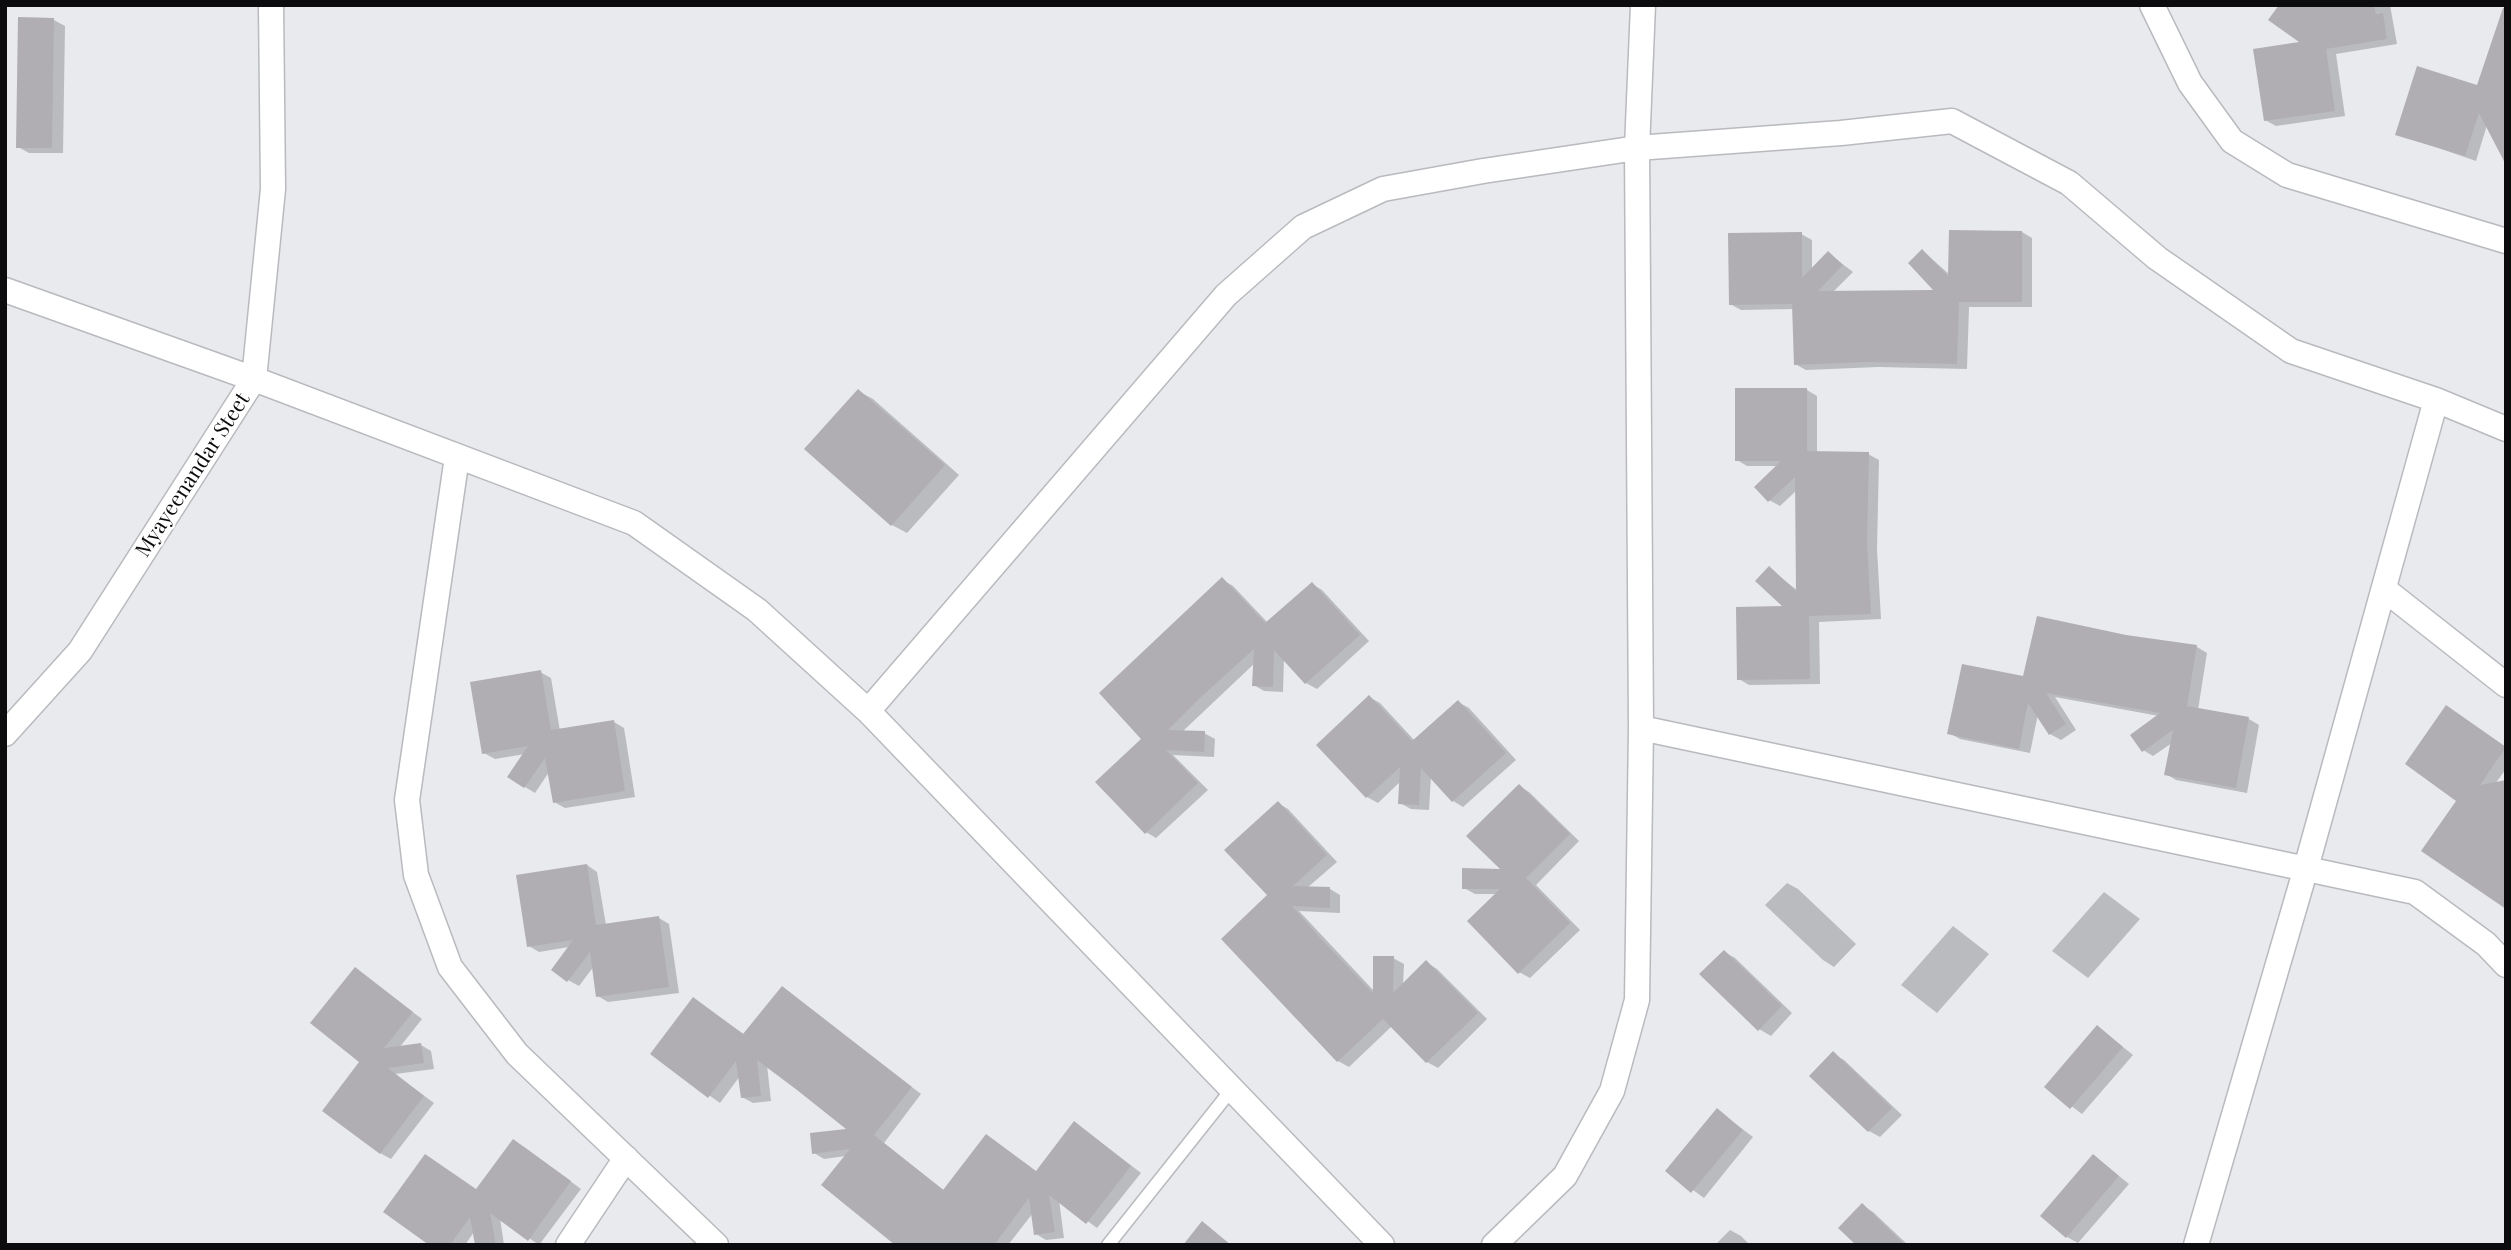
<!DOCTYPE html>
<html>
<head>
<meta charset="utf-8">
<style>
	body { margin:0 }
	#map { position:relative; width:2511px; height:1250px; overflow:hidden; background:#e8eaee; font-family:"Playfair Display",serif }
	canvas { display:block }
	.frame { position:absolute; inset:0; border:7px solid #0c0c0e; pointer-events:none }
</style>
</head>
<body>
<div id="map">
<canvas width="2511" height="1250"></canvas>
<div class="frame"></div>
</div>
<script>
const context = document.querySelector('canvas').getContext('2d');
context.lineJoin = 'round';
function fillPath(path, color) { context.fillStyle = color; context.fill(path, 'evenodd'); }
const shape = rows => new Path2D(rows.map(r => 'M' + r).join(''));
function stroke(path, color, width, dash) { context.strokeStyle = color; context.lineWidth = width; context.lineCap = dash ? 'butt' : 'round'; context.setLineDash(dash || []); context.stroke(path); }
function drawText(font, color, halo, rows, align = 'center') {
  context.font = font + ' "Playfair Display",serif'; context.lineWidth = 5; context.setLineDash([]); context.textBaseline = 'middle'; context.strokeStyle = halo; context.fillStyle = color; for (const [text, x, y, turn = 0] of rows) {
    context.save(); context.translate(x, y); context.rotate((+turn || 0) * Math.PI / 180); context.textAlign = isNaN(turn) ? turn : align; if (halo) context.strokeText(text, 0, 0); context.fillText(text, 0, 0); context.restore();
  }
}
const shadow = shape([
	[2309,5,2390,5,2397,44,2336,54,2345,116,2276,126,2265,120,2303,44],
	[54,20,65,26,63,153,29,153,18,147],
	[2478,87,2487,125,2476,161,2398,134],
	[2022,232,2032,238,2032,307,1969,307,1967,369,1878,367,1806,370,1795,364,1794,309,1741,310,1730,304,1801,234,1812,240,1812,270,1828,253,1853,272,1832,293,1937,292,1923,251,1950,275],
	[1807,390,1817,396,1817,452,1868,454,1879,460,1877,549,1881,619,1819,622,1820,684,1749,685,1739,679,1786,608,1769,568,1798,591,1797,490,1780,506,1769,500,1778,466,1747,466,1737,460],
	[858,391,873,399,959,475,907,533,892,525],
	[1223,580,1233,586,1268,623,1312,584,1322,590,1369,641,1317,689,1306,683,1284,658,1283,692,1264,691,1254,685,1255,663,1182,732,1204,733,1215,739,1214,757,1173,755,1208,790,1156,838,1146,832,1143,739],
	[2126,637,2197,647,2207,653,2198,710,2249,719,2259,725,2247,793,2176,780,2166,774,2172,743,2153,756,2143,750,2159,716,2055,697,2076,730,2061,740,2050,734,2038,714,2030,753,1960,739,1949,733,2025,678],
	[540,672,551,678,560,731,614,722,624,728,635,797,565,808,554,802,549,772,535,793,525,787,525,754,495,759,484,753],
	[1369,697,1380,703,1415,741,1458,702,1469,708,1516,760,1463,807,1453,801,1431,776,1429,810,1411,809,1400,803,1401,781,1378,803,1367,797,1319,745],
	[2457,714,2506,748,2506,769,2495,784,2458,800],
	[1519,786,1529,792,1579,841,1536,885,1580,930,1530,978,1519,972,1497,894,1475,894,1464,888,1504,870],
	[1278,803,1288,809,1337,862,1307,888,1330,889,1340,895,1340,913,1299,911,1375,992,1393,958,1404,964,1403,985,1427,963,1437,969,1487,1019,1438,1068,1427,1062,1392,1026,1349,1067,1338,1061,1223,939,1269,895],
	[587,865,597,872,606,925,659,918,669,924,679,993,608,1002,598,996,594,966,579,986,568,980,569,947,539,952,529,946],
	[1787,883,1798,889,1856,944,1834,967,1823,960,1765,905],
	[2104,892,2140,919,2088,978,2052,951],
	[1953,926,1989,954,1937,1013,1901,985],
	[1724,952,1735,958,1792,1013,1771,1036,1759,1029],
	[355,969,422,1019,399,1048,421,1045,431,1051,434,1069,395,1074,434,1103,391,1159,380,1153,362,1062],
	[782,988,921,1094,884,1143,945,1191,1037,1172,1085,1130,1141,1173,1097,1228,1059,1200,1064,1238,1046,1240,1036,1234,1033,1213,1008,1245,898,1245,846,1156,824,1159,814,1153,851,1130,767,1065,771,1101,753,1103,742,1097,740,1076,720,1103,652,1054,694,999,745,1035],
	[2098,1027,2133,1055,2082,1114,2046,1087],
	[1833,1054,1844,1060,1902,1115,1880,1137,1869,1131],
	[1717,1110,1753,1137,1704,1198,1667,1171],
	[524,1147,581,1189,539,1245,500,1218,504,1245,477,1245,474,1232,465,1245,432,1245,477,1191],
	[2094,1156,2129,1184,2078,1243,2067,1237],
	[1862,1205,1873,1212,1908,1245,1858,1245],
	[1730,1230,1741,1236,1750,1245,1715,1245]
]);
const building = shape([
	[2279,5,2374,5,2376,14,2383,13,2387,39,2326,49,2335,111,2264,121,2253,49,2299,42,2268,20],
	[2503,8,2506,8,2506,165,2479,113,2465,156,2395,135,2417,66,2477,85],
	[18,17,54,18,52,148,16,148],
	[1949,230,2022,231,2022,302,1959,302,1957,364,1866,362,1794,365,1792,304,1729,305,1728,233,1802,232,1802,278,1828,251,1843,265,1818,291,1933,290,1908,263,1922,249,1948,276],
	[1735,388,1807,388,1807,451,1869,452,1867,543,1871,614,1809,616,1810,679,1737,680,1736,607,1782,606,1755,581,1769,566,1796,591,1795,477,1768,502,1754,487,1781,461,1735,461],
	[858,389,945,465,891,526,804,449],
	[1222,577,1265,623,1312,582,1360,635,1305,684,1274,650,1273,687,1252,686,1254,649,1201,697,1168,730,1205,731,1204,752,1166,750,1198,783,1145,834,1095,782,1141,739,1099,693],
	[2037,616,2126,635,2197,645,2187,706,2249,717,2236,788,2164,775,2173,730,2142,752,2130,735,2160,713,2046,693,2066,724,2049,735,2028,703,2019,749,1947,734,1962,664,2023,676],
	[541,670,551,730,614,720,625,791,553,803,545,758,524,788,507,777,528,746,482,754,470,682],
	[1369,695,1412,741,1458,700,1506,753,1452,802,1421,768,1419,805,1398,804,1400,767,1366,798,1316,745],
	[2446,705,2506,747,2480,785,2506,780,2506,909,2421,851,2456,801,2405,764],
	[1519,784,1570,834,1526,878,1570,923,1518,974,1467,921,1500,889,1462,889,1462,868,1500,869,1466,836],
	[1278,801,1327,855,1293,886,1330,887,1330,908,1292,906,1323,941,1373,993,1373,956,1394,956,1393,993,1426,960,1478,1013,1426,1063,1383,1019,1337,1062,1221,939,1267,895,1224,850],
	[587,864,596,925,659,916,669,987,596,997,590,952,567,982,551,970,573,940,527,947,516,875],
	[1724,950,1782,1006,1758,1031,1699,974],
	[355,967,413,1012,384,1048,421,1043,424,1063,388,1068,424,1096,380,1154,322,1111,359,1062,310,1023],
	[782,986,912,1087,874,1135,943,1190,986,1134,1036,1171,1074,1121,1131,1166,1086,1224,1049,1195,1055,1232,1034,1235,1029,1198,994,1245,895,1245,821,1185,850,1149,812,1154,810,1133,846,1129,797,1090,757,1060,761,1096,741,1098,736,1061,708,1098,650,1054,693,997,743,1034],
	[2097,1025,2123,1047,2070,1109,2044,1087],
	[1833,1051,1892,1108,1868,1132,1809,1076],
	[1717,1108,1743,1130,1691,1193,1665,1171],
	[513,1139,571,1181,528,1241,490,1213,496,1245,475,1245,470,1217,450,1245,429,1245,383,1212,425,1154,476,1189],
	[2093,1154,2119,1176,2066,1238,2040,1216],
	[1862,1203,1905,1245,1856,1245,1838,1228],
	[1202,1221,1231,1245,1183,1245]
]);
const lane = shape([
	[1108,1245,1232,1089]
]);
const street = shape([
	[2152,5,2190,83,2232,141,2287,175,2506,241],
	[5,290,254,379,634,523,757,610,868,711,1382,1245],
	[457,457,407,800,416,875,450,967,517,1054,716,1245],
	[2384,589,2506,685],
	[868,711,1226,295,1303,227,1383,189,1483,171,1637,148,1841,133,1952,121,2069,183,2157,258,2291,351,2436,400,2506,429],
	[1641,728,2415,892,2486,944,2506,965],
	[5,734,80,651,254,379,273,189,271,5],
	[568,1245,626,1158],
	[1494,1245,1565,1176,1612,1091,1637,1000,1641,728,1637,148,1643,5],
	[2196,1245,2306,868,2436,400]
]);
const streetNames = [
	["Myayeenandar Steet",193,475,-57]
];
fillPath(shadow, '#0003');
fillPath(building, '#b0aeb2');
stroke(lane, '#b8babe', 15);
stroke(street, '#b8babe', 27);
stroke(lane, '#fff', 12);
stroke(street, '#fff', 24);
drawText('21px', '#0c0c0e', '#fff', streetNames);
</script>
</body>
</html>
